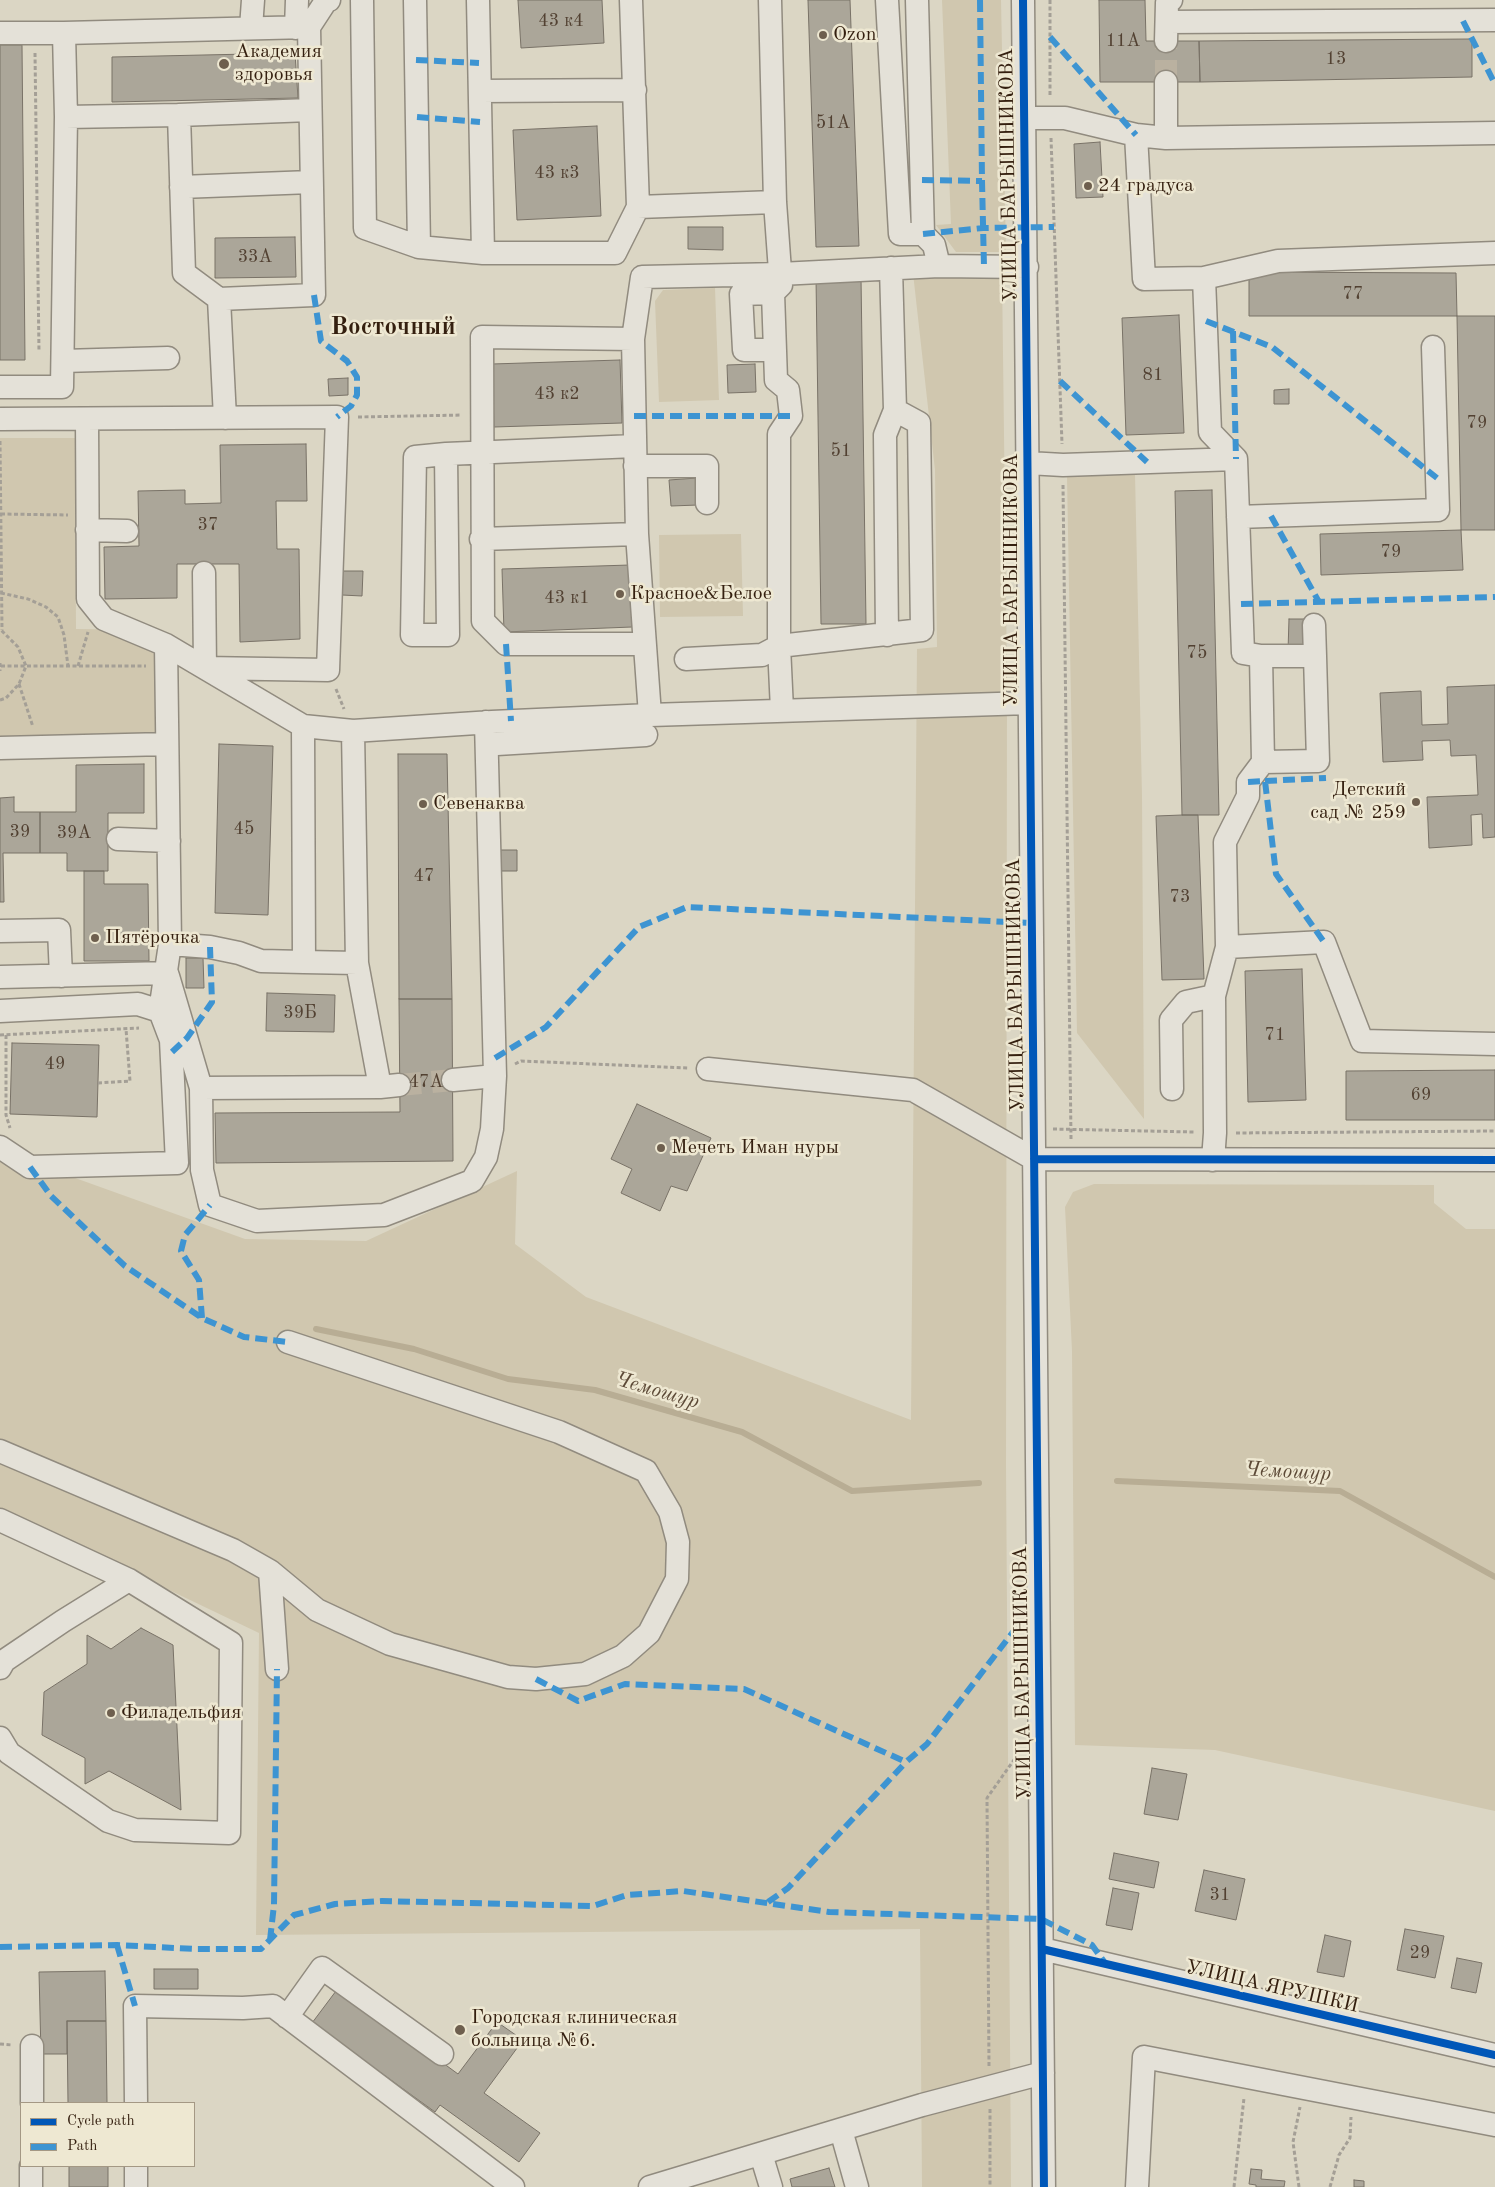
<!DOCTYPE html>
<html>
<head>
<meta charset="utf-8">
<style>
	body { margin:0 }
	#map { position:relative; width:1495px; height:2187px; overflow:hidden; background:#dbd6c4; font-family:"Old Standard TT",serif }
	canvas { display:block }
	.legend { position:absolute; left:20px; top:2102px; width:175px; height:65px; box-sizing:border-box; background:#eee8d2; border:1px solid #a49884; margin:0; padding:6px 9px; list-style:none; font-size:15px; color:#341f0f }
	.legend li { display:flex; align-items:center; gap:10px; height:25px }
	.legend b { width:25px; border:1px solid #a49884 }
</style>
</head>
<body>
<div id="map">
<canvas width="1495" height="2187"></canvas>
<ul class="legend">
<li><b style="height:6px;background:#0057b8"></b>Cycle path</li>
<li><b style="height:6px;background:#3d94d2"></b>Path</li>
</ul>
</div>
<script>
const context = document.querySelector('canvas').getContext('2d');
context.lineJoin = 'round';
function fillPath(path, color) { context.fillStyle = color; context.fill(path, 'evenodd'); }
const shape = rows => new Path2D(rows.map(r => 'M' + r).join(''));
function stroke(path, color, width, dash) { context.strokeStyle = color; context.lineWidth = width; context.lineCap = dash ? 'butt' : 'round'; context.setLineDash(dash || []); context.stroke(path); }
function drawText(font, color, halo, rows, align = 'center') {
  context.font = font + ' "Old Standard TT",serif'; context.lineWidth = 5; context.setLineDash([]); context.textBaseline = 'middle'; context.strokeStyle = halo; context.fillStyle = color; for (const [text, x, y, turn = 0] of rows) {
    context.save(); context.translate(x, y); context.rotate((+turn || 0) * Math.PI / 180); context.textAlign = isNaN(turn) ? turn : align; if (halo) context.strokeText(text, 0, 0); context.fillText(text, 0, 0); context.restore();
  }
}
const green = shape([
	[942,0,1001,0,1006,252,956,252,936,225,951,224],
	[913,273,1002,273,1007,679,1006,1466,1011,2187,922,2187,920,1929,256,1935,259,1633,0,1509,0,1151,245,1239,366,1241,517,1171,515,1244,586,1297,911,1420,917,649,937,647,935,470],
	[715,288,719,400,659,402,655,301,663,290],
	[0,438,75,438,76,629,156,630,156,741,0,742],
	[1135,474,1142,796,1144,1119,1077,1033,1067,476],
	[741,534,743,616,660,617,659,535],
	[1094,1184,1434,1185,1434,1203,1466,1229,1495,1229,1495,1811,1215,1750,1075,1745,1072,1351,1065,1207,1073,1192]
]);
const stream = shape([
	[316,1329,414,1349,508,1379,595,1390,742,1432,852,1491,979,1483],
	[1117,1481,1340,1491,1495,1577]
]);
const building = shape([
	[518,0,602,0,604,43,521,48,518,0],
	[808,0,850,0,859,246,816,247,808,0],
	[1099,0,1145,0,1146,41,1199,41,1200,82,1100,82,1099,0],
	[1472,39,1472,77,1200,82,1199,41,1472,39],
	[0,45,22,45,25,360,0,360,0,45],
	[295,53,298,98,112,102,112,57,295,53],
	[597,126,601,216,517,220,513,130,597,126],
	[1100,142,1103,197,1076,198,1074,144,1100,142],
	[688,227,723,227,723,250,688,249,688,227],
	[295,237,296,277,215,278,215,238,295,237],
	[1249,272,1456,273,1457,316,1249,316,1249,272],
	[861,277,866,624,821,624,816,278,861,277],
	[1179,315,1184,433,1126,435,1122,318,1179,315],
	[1457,316,1495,316,1495,530,1461,530,1457,316],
	[620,360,622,423,494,427,492,364,620,360],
	[755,364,756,392,728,393,727,365,755,364],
	[348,378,348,395,329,396,328,379,348,378],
	[1289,389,1289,404,1274,404,1274,390,1289,389],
	[306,444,307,501,276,501,277,549,299,549,300,639,240,642,239,564,177,564,177,598,105,599,104,547,139,546,138,491,185,490,185,504,221,503,220,445,306,444],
	[697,478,698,505,671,506,669,480,697,478],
	[1212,490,1219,815,1182,815,1175,491,1212,490],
	[1461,530,1463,570,1321,575,1320,534,1461,530],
	[630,565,632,627,504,632,502,569,630,565],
	[342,571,363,571,362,596,342,595,342,571],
	[1289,619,1308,619,1308,651,1288,651,1289,619],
	[1495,685,1495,837,1483,838,1482,814,1471,815,1472,845,1429,848,1427,797,1478,795,1476,755,1451,756,1450,740,1422,741,1423,760,1383,762,1380,693,1421,691,1422,725,1448,724,1447,687,1495,685],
	[219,744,273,746,268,915,215,913,219,744],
	[398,754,447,754,452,999,399,999,398,754],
	[144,764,144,813,108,813,108,871,67,871,67,853,40,853,40,812,76,812,76,765,144,764],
	[14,797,14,812,40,812,40,853,3,853,4,902,0,902,0,798,14,797],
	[1182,815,1198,815,1204,979,1162,980,1156,816,1182,815],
	[499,850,517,850,517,871,499,871,499,850],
	[84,871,104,871,104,884,148,884,149,961,84,961,84,871],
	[186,958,203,958,204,988,186,988,186,958],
	[1302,969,1306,1100,1248,1102,1245,971,1302,969],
	[267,993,335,995,334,1032,266,1031,267,993],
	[399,999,452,999,453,1161,216,1163,215,1113,400,1112,399,999],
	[12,1043,99,1045,97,1117,10,1114,12,1043],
	[1495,1070,1495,1120,1346,1120,1346,1071,1495,1070],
	[637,1104,711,1138,687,1191,671,1186,660,1211,621,1193,632,1169,611,1159,637,1104],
	[141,1628,173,1645,181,1810,109,1771,85,1784,85,1758,42,1735,44,1692,87,1664,87,1635,111,1649,141,1628],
	[1152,1768,1187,1774,1178,1820,1144,1814,1152,1768],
	[1114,1853,1159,1862,1154,1888,1109,1879,1114,1853],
	[1204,1870,1245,1879,1236,1920,1195,1911,1204,1870],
	[1113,1888,1139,1893,1132,1930,1106,1925,1113,1888],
	[1405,1929,1444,1936,1435,1978,1397,1970,1405,1929],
	[1325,1935,1351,1941,1344,1977,1317,1972,1325,1935],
	[1457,1958,1482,1963,1476,1993,1451,1988,1457,1958],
	[154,1969,198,1969,198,1989,154,1989,154,1969],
	[105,1971,106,2021,67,2021,67,2054,41,2054,39,1972,105,1971],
	[339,1987,458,2074,497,2022,523,2040,484,2093,540,2133,519,2162,440,2105,435,2112,312,2023,339,1987],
	[67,2021,106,2021,107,2103,68,2103,67,2021],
	[69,2166,108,2166,108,2187,69,2187,69,2166],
	[829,2168,835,2187,792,2187,790,2179,829,2168],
	[1251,2169,1262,2170,1261,2179,1285,2181,1284,2187,1256,2187,1256,2185,1249,2184,1251,2169],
	[1354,2180,1364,2181,1364,2187,1354,2187,1354,2180]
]);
const minorTunnel = shape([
	[1166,82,1166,41],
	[399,1085,453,1080]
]);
const path = shape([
	[1050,0,1050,96],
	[35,53,39,352],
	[1051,138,1062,444],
	[358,417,462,415],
	[0,441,2,630],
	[1063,485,1071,1139],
	[1,514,68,515],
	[1,593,28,599,46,607,58,617,64,635,68,666],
	[0,663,0,671],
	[1,666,146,666],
	[78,666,88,632],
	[19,684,33,727],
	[336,689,344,709],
	[0,700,6,698,19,684,26,666,18,647,1,630],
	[0,1035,139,1028],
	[6,1035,6,1115,10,1128],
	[515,1064,521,1061,688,1068],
	[98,1083,130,1081,126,1029],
	[1053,1129,1194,1132],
	[1236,1133,1495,1131],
	[0,2044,12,2045],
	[989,2066,987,1798,1016,1757,1016,1753],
	[990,2109,990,2187],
	[1234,2187,1244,2098],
	[1299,2187,1293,2142,1300,2107],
	[1330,2187,1339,2155,1350,2138,1351,2117]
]);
const minor = shape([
	[362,0,365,228,419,247,483,253],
	[415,0,419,247],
	[478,0,483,253,615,253,638,207,775,202],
	[631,0,638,207],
	[770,0,775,202,781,285,773,293,776,380,788,390,791,416,779,434,779,646,782,710],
	[887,0,900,234,923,234],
	[917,0,923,234,934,245,939,266],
	[1023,0,1044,2187],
	[1167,22,1495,20],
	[309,27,326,1,329,0],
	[251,28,253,0],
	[296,28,297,0],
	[0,33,64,33,309,27,314,295,219,299],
	[1166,41,1167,3,1171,0],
	[1166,82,1166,138],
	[480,91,635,90],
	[179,115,310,110],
	[66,117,179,115,184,273,219,299,225,418],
	[1025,118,1065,118,1136,135,1166,138,1495,133],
	[1136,135,1144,279,1204,278,1210,432,1236,459],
	[181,187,311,182],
	[1204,278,1278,261,1495,253],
	[773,293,741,294,744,350,775,350],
	[633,339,482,337,483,621,506,644,644,644],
	[63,361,168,358],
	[0,387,62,387,66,117,64,33],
	[0,419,337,417,328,670,205,668,204,573],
	[87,419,88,599,104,619,166,645,303,726,353,731,492,722,650,715,1029,703],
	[446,454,448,635,412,635,415,457,446,454,635,446],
	[1028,463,1063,465,1236,459,1243,653,1261,656,1263,762,1248,782,1248,796,1225,842,1227,947,1214,996,1215,1133,1213,1160],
	[635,466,707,466,707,503],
	[1238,517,1438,510,1433,347],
	[87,530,127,531],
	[481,539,637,534],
	[1314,625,1315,656],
	[887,635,885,435,895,410],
	[1261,656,1315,656,1318,761,1263,762],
	[686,659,762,655,779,646,922,630,919,423,895,410,891,268],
	[650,715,637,534,633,339,642,277,780,274,939,266,1027,267],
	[303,726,304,962,357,963],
	[353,731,357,963,380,1087],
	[497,744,646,735],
	[0,748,167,744],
	[118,839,169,841],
	[0,931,59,930,61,976],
	[170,944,210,947,239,953,261,961,304,962],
	[1227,947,1324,942,1362,1041,1495,1044],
	[168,976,201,1088,380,1087,399,1085],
	[0,977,167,973],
	[0,1011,138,1004,160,1011,171,1040,177,1163,30,1167,0,1147],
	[160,1011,170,944,166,645],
	[708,1069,913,1090,1034,1159,1495,1160],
	[453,1080,495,1076],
	[201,1088,202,1170,210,1205,257,1221,384,1215,472,1181,486,1157,492,1129,495,1076,486,722],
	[1172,1089,1171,1020,1186,1002,1214,996],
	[0,1451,233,1550,270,1571,277,1669],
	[0,1520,129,1580,231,1643,229,1833,135,1830,108,1821,9,1753,0,1738],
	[270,1571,317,1610,390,1644,508,1677,536,1679,585,1674,623,1656,649,1633,677,1579,678,1542,670,1512,646,1471,559,1432,288,1342],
	[0,1668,4,1661,63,1621,129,1580],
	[1042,1949,1495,2055],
	[287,2017,322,1968,442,2054],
	[32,2103,32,2046],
	[136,2103,135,2006,243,2008,273,2006,513,2187],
	[841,2130,857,2187],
	[761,2154,771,2187],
	[136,2166,136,2187],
	[31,2187,31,2166],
	[650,2187,922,2105,1043,2073],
	[1137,2187,1144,2057,1495,2125]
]);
const quiet = shape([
	[980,0,982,181,984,267],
	[1463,21,1495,84],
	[1050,37,1136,135],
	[416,60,479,63],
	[417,117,480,122],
	[922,180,982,181],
	[923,234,983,228,1054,227],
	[314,295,321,341,347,361,357,377,357,395,351,406,337,417],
	[1206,321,1272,347,1437,478],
	[1233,331,1236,459],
	[1060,381,1147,462],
	[634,416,794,416],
	[1271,516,1319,602],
	[1241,604,1495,597],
	[506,644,511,721],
	[1265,781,1326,778],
	[1248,782,1265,781,1276,874,1324,942],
	[172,1052,187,1038,212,1002,210,947],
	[495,1058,546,1027,639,927,687,907,1031,923],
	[30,1167,51,1196,125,1266,202,1318,244,1337,288,1342],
	[202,1318,199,1280,181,1251,185,1235,210,1205],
	[536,1679,578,1701,625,1684,744,1689,906,1762,927,1744,1016,1628],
	[768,1902,788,1888,906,1762],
	[270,1940,274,1905,277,1669],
	[117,1945,135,2006],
	[0,1947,117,1945,195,1949,261,1949,294,1915,335,1904,382,1901,593,1906,627,1895,683,1891,829,1912,1041,1919,1092,1945,1105,1963]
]);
const cycleway = shape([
	[1023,0,1044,2187],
	[1034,1159,1495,1160],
	[1042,1949,1495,2055]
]);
const markers = [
	[823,35,5,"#6e5f4e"],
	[224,64,6,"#6e5f4e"],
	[1088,186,5,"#6e5f4e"],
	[620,594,5,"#6e5f4e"],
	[1416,802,5,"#6e5f4e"],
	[423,804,5,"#6e5f4e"],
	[95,938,5,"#6e5f4e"],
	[661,1148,5,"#6e5f4e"],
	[111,1713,5,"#6e5f4e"],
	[460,2030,6,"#6e5f4e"]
];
const numberNames = [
	["43 к4",561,21],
	["11А",1123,41],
	["13",1336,59],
	["51А",833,123],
	["43 к3",557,173],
	["33А",255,257],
	["77",1353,294],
	["81",1153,375],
	["43 к2",557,394],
	["79",1477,423],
	["51",841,451],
	["37",208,525],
	["79",1391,552],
	["43 к1",567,598],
	["75",1197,653],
	["45",244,829],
	["39",20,832],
	["39А",74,833],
	["47",424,876],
	["73",1180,897],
	["39Б",300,1013],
	["71",1275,1035],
	["49",55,1064],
	["47А",426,1082],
	["69",1421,1095],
	["31",1220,1895],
	["29",1420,1953]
];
const poiNames = [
	["Ozon",833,35],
	["Академия",235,52],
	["здоровья",235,75],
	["24 градуса",1098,186],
	["Красное&Белое",630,594],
	["Детский",1406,790,"right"],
	["сад № 259",1406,813,"right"],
	["Севенаква",433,804],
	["Пятёрочка",105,938],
	["Мечеть Иман нуры",671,1148],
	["Филадельфия",121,1713],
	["Городская клиническая",471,2018],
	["больница №6.",471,2041]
];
const streetNames = [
	["УЛИЦА БАРЫШНИКОВА",1009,175,-91],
	["УЛИЦА БАРЫШНИКОВА",1012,580,-90],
	["УЛИЦА БАРЫШНИКОВА",1016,985,-91],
	["УЛИЦА БАРЫШНИКОВА",1023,1673,-91],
	["УЛИЦА ЯРУШКИ",1272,1987,13]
];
const waterNames = [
	["Чемошур",657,1391,16],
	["Чемошур",1288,1472,3]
];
const districtNames = [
	["Восточный",393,327]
];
fillPath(green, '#d0c7af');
stroke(stream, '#b8ad94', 6);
fillPath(building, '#aba699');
stroke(building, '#797267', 1);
stroke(minorTunnel, '#bab1a0', 22, [22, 11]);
stroke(minor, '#918b7f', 25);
stroke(path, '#a49f96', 3, [4, 2.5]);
stroke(minor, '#e4e1d8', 22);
stroke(quiet, '#3d94d2', 6, [12, 6]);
stroke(cycleway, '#0057b8', 8);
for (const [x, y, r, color] of markers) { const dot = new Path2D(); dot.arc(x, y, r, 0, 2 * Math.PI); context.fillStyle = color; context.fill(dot); stroke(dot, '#eee8d2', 2); }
drawText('18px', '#524132', null, numberNames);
drawText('20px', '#341f0f', '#eee8d2', poiNames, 'left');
drawText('20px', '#341f0f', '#eee8d2', streetNames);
drawText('italic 21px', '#5d4a37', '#eee8d2', waterNames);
drawText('bold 25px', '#341f0f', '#eee8d2', districtNames);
</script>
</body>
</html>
